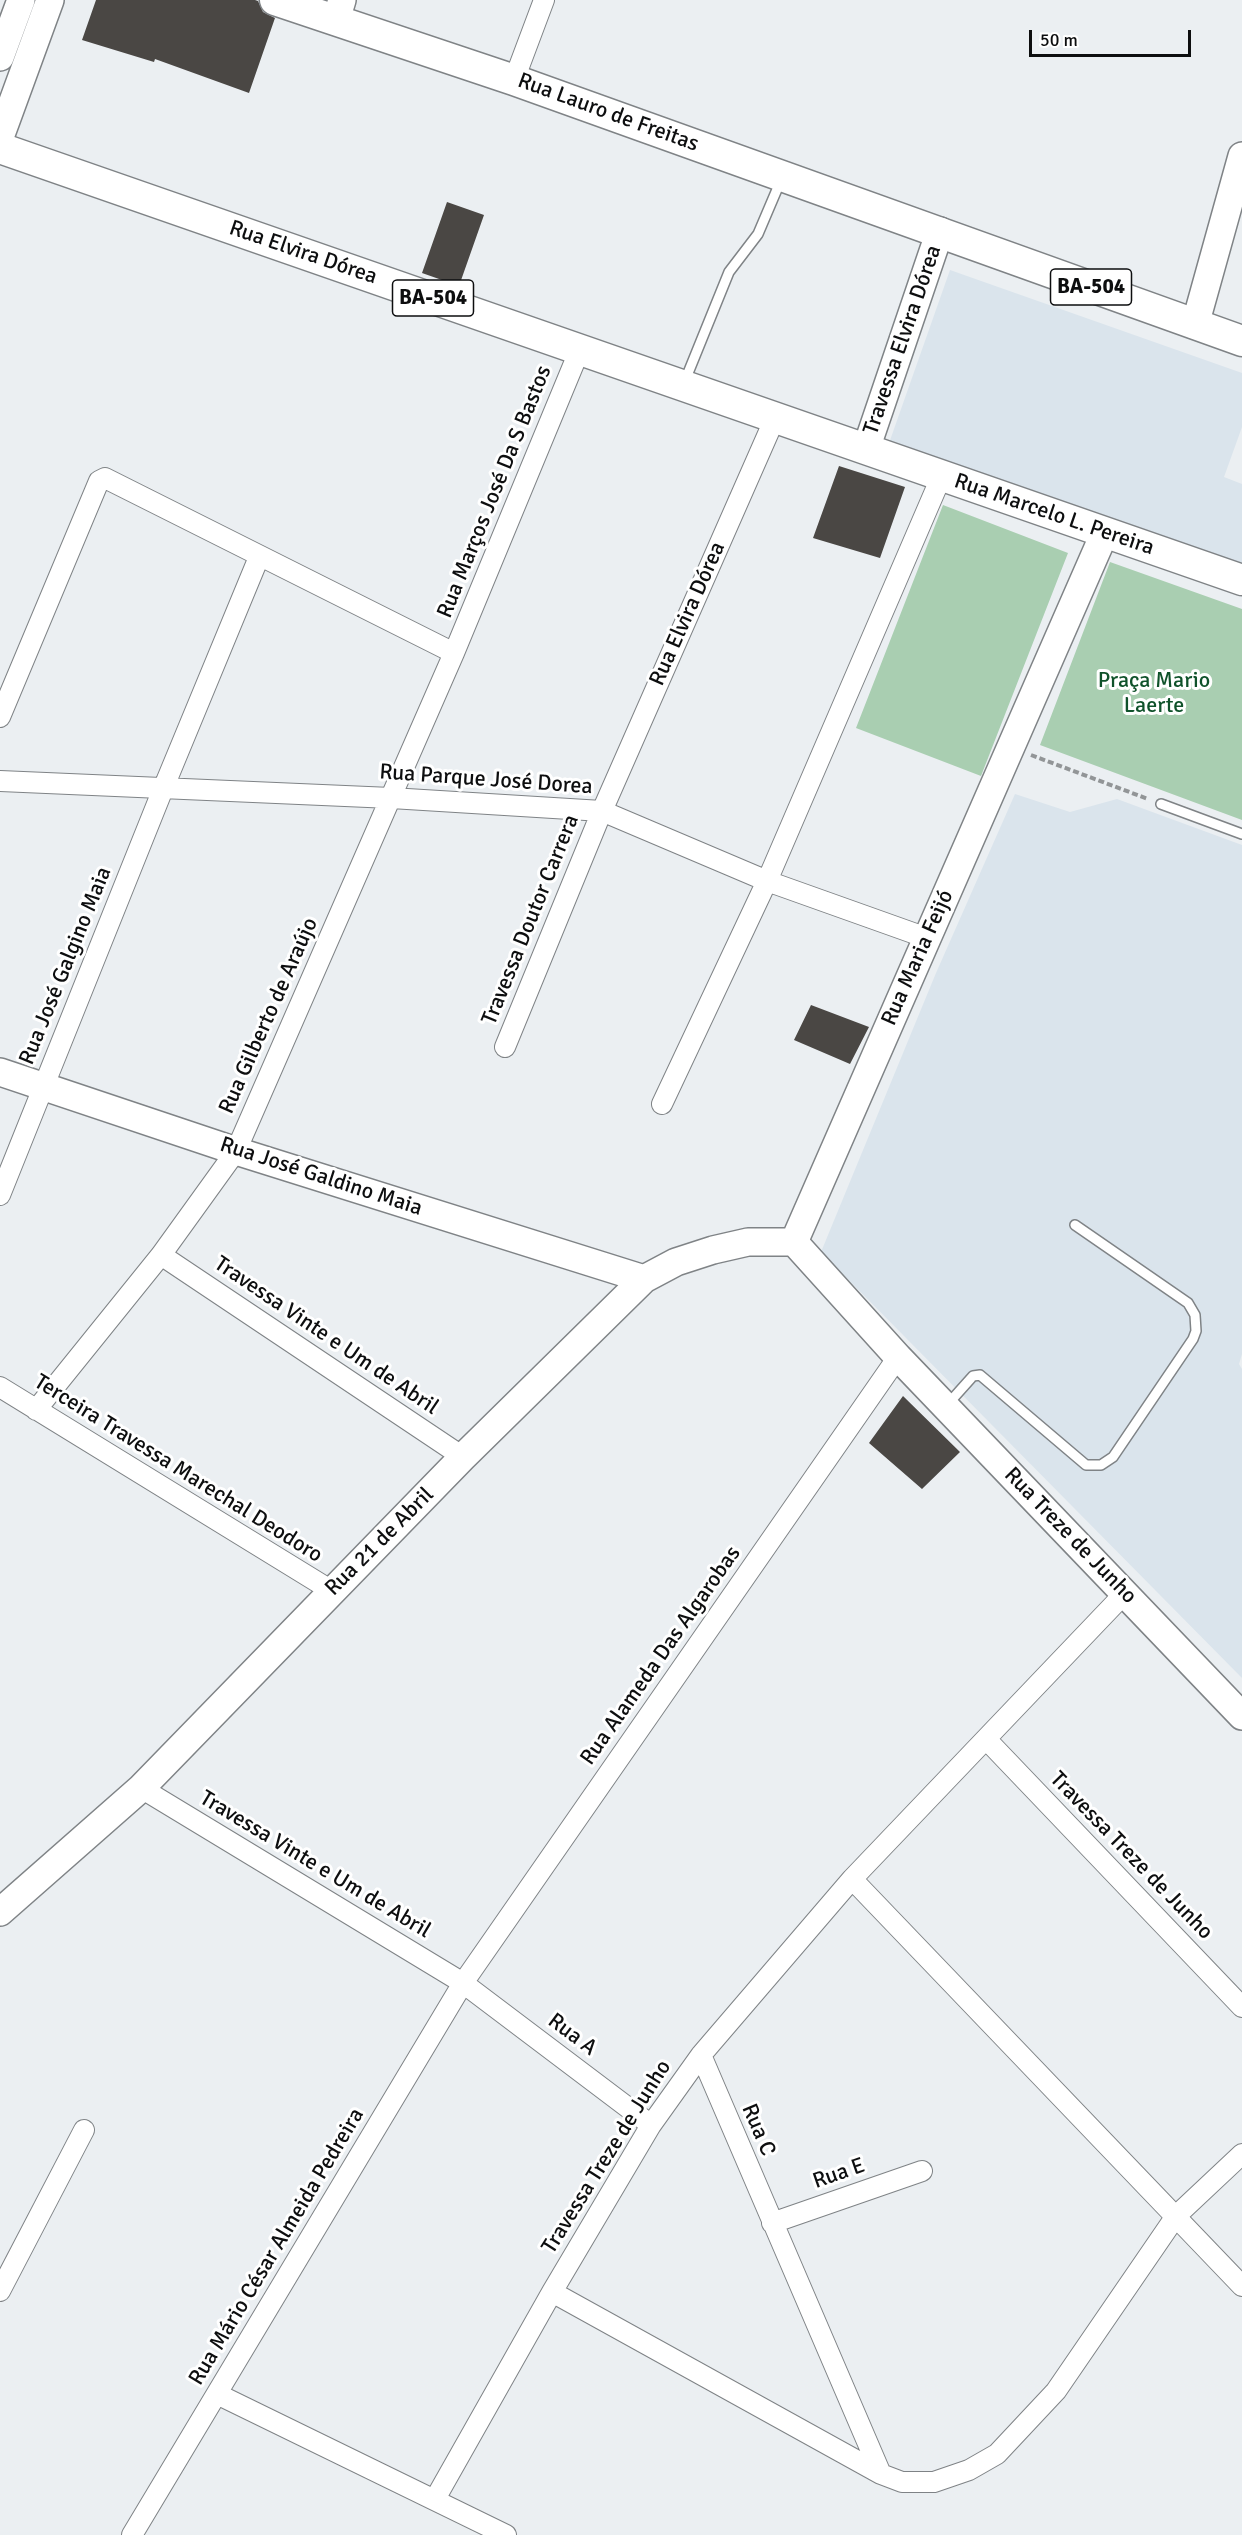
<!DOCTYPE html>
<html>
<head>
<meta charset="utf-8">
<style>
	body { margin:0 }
	#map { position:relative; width:1242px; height:2535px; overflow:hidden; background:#ebeff2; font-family:Signika,sans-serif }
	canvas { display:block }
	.scale { position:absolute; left:1029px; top:30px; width:162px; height:27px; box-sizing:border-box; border:3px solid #0d0e0f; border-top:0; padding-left:8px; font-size:18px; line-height:21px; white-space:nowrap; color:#0d0e0f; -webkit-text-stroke:4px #fff; paint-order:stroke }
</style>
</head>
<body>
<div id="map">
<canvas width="1242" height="2535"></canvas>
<div class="scale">50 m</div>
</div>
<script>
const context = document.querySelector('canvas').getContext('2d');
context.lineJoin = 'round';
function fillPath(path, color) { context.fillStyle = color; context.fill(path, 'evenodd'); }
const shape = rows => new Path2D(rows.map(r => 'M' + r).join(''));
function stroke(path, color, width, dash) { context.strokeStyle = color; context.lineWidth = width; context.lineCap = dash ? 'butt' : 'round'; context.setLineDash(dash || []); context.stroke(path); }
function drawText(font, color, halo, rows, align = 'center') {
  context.font = font + ' Signika,sans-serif'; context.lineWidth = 6; context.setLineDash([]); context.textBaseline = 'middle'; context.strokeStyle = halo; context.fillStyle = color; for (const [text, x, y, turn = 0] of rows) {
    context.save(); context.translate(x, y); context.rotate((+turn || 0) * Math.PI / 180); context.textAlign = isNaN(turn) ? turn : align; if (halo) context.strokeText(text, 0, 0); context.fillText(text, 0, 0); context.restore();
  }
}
const built = shape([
	[950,270,1242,373,1242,427,1224,477,1242,484,1242,571,888,446],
	[1015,794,1070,812,1117,799,1242,845,1242,1354,1239,1364,1242,1369,1242,1678,821,1252,936,973]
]);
const green = shape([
	[943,505,1068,553,981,776,856,728],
	[1110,562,1242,609,1242,820,1040,745]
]);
const building = shape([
	[96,0,255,0,258,1,263,12,275,18,249,93,155,59,154,62,82,40],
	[447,202,484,215,459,286,422,273],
	[839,466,905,487,880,558,813,538],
	[811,1005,869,1027,850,1064,794,1040],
	[903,1396,960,1452,922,1489,869,1443]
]);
const path = shape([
	[1031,755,1148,799]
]);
const lane = shape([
	[684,383,729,272,758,234,781,180],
	[1161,804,1242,834],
	[947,1405,973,1376,980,1375,1086,1465,1101,1465,1113,1457,1193,1339,1196,1331,1195,1315,1188,1303,1075,1225]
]);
const street = shape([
	[514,80,544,0],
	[0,717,99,481,105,478,454,653],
	[0,781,391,798,602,811,767,881,927,938],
	[505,1047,602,811,775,418],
	[662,1104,767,881,942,475],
	[0,1195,163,789,259,557],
	[161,1255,463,1457],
	[0,1387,332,1591],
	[36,1410,161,1255,236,1151,454,653,580,349],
	[986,1739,1242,2007],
	[141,1788,463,1983,651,2125],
	[852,1879,1242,2286],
	[701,2055,881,2474],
	[772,2223,922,2171],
	[0,2291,84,2130],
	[552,2292,881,2474,902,2482,934,2482,969,2470,997,2454,1056,2391,1176,2216,1242,2154],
	[217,2394,506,2535],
	[435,2499,552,2292,651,2125,701,2055,852,1879,1125,1593],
	[132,2535,463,1983,898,1357]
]);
const secondary = shape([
	[336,20,342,0],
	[0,57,21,0],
	[0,137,50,0],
	[1195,325,1242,156],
	[866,449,940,231],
	[1105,532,794,1242,898,1357,1242,1716],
	[0,1072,236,1151,644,1279],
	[0,1912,141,1788,463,1457,644,1279,676,1262,713,1250,748,1242,794,1242]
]);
const primary = shape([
	[275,0,514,80,1242,341],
	[0,148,1242,580]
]);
const shields = [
	[1091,287,81],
	[433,298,81]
];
const shieldNames = [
	["BA-504",1091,287],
	["BA-504",433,298]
];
const streetNames = [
	["Rua Lauro de Freitas",608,113,20],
	["Rua Elvira Dórea",303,253,19],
	["Travessa Elvira Dórea",903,340,-71],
	["Rua Marços José Da S Bastos",495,492,-68],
	["Rua Marcelo L. Pereira",1054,515,19],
	["Rua Elvira Dórea",688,614,-66],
	["Rua Parque José Dorea",486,780,4],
	["Travessa Doutor Carrera",531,920,-68],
	["Rua Maria Feijó",918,958,-66],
	["Rua José Galgino Maia",66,966,-68],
	["Rua Gilberto de Araújo",269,1016,-66],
	["Rua José Galdino Maia",321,1177,18],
	["Travessa Vinte e Um de Abril",326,1336,34],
	["Terceira Travessa Marechal Deodoro",178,1469,32],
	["Rua Treze de Junho",1070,1536,46],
	["Rua 21 de Abril",380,1542,-45],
	["Rua Alameda Das Algarobas",661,1656,-55],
	["Travessa Treze de Junho",1131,1856,46],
	["Travessa Vinte e Um de Abril",315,1865,31],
	["Rua A",572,2035,37],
	["Rua C",758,2130,67],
	["Travessa Treze de Junho",607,2157,-58],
	["Rua E",839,2174,-19],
	["Rua Mário César Almeida Pedreira",277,2247,-59]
];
const parkNames = [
	["Praça Mario",1154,681],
	["Laerte",1154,706]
];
fillPath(built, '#dae4ec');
fillPath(green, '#a9ceb1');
fillPath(building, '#4a4744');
stroke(lane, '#7f8386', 12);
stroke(street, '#7f8386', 22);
stroke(secondary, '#7f8386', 30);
stroke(primary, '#7f8386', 33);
stroke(path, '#929597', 4, [6, 3]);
stroke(lane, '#fff', 9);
stroke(street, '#fff', 20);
stroke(secondary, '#fff', 27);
stroke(primary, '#fff', 30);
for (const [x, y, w] of shields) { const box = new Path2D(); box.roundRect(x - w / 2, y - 18, w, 36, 4.5); context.fillStyle = '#fff'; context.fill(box); stroke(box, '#0d0e0f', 1.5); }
drawText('bold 21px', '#0d0e0f', null, shieldNames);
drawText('22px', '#0d0e0f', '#fff', streetNames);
drawText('22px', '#0f522a', '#fff', parkNames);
</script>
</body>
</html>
